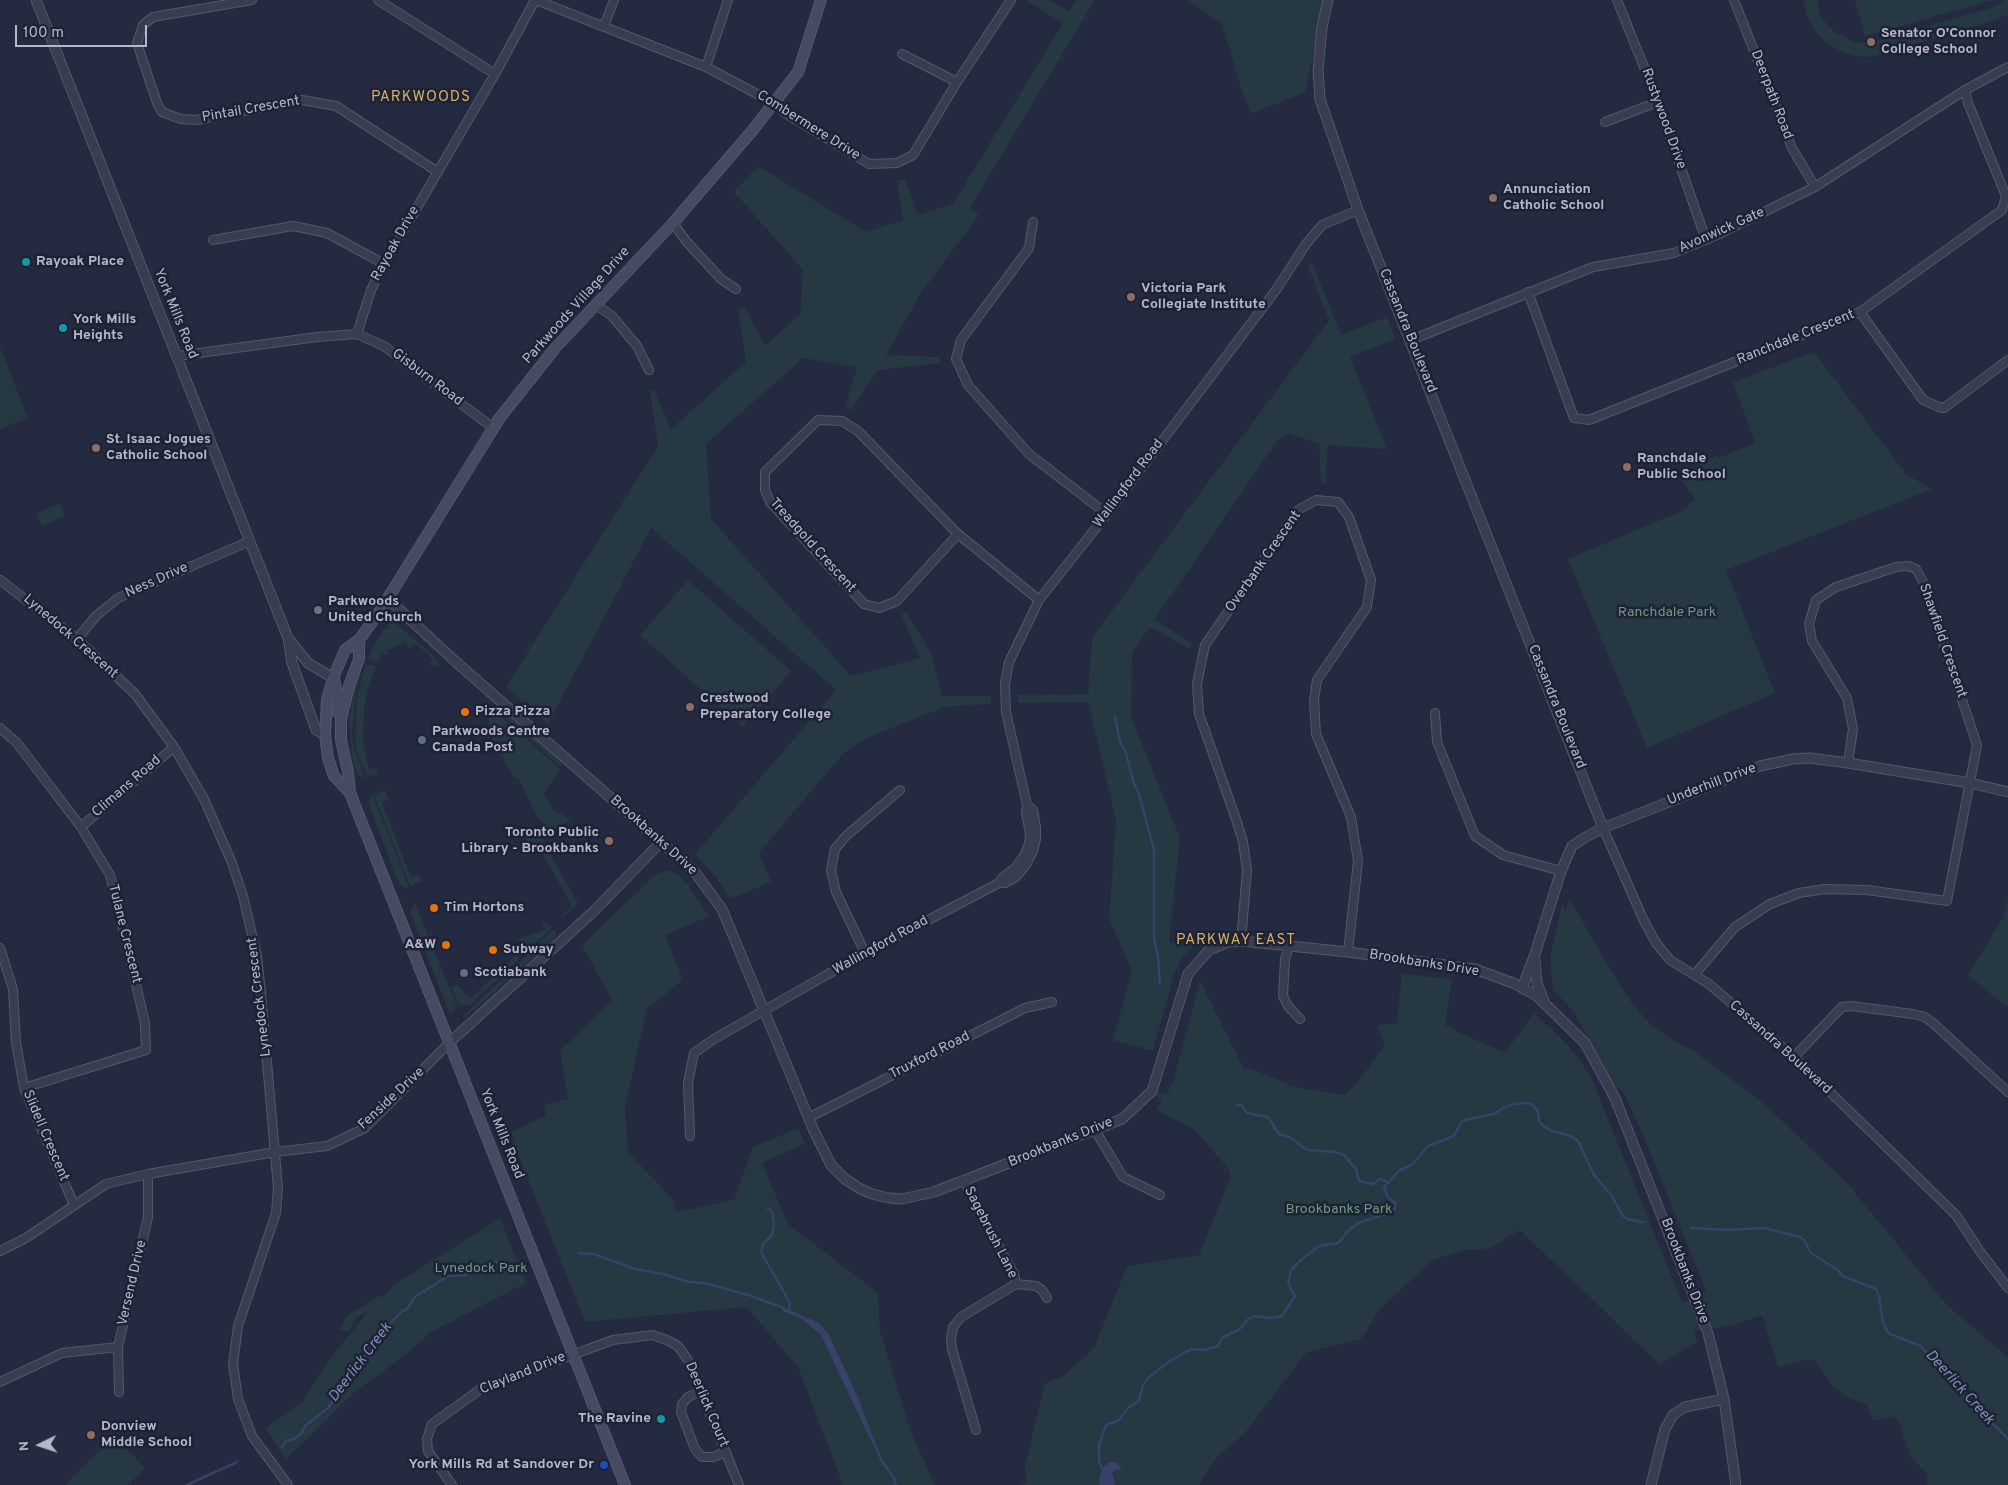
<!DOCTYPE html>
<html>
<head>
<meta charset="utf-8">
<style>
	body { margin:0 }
	#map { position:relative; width:2008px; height:1485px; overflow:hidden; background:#242a40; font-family:Overpass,sans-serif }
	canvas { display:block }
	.north { position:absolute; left:15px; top:1420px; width:50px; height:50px; -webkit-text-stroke:4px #1d2235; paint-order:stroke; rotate:266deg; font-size:14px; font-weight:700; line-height:20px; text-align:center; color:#b5b8ca }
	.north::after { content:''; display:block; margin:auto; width:18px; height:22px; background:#b5b8ca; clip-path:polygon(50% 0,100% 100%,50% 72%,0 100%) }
	.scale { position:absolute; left:15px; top:25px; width:132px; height:22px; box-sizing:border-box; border:2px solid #b5b8ca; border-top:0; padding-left:6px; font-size:15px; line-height:18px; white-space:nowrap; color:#b5b8ca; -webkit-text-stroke:4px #1d2235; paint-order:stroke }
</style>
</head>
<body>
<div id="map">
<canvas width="2008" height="1485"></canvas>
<div class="north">N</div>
<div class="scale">100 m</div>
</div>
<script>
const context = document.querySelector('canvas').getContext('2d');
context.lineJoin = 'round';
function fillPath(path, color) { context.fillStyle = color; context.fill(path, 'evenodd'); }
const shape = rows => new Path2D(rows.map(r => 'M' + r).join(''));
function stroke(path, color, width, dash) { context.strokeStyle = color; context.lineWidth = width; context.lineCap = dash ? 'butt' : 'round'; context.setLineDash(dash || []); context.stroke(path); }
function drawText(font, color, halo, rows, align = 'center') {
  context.font = font + ' Overpass,sans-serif'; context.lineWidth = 5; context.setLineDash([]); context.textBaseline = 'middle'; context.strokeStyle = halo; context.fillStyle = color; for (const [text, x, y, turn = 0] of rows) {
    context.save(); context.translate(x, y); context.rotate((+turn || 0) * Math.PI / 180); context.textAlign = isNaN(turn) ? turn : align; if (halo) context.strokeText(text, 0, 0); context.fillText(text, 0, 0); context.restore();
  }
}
const green = shape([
	[1029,0,1049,0,1069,12,1077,0,1095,0,970,208,979,215,921,293,886,355,940,357,940,363,878,370,851,410,845,408,857,367,803,358,706,444,711,519,851,676,920,658,901,615,906,612,932,655,942,696,991,696,991,704,944,707,867,738,843,754,759,853,771,882,730,899,715,876,695,854,836,690,651,528,548,724,506,687,658,446,650,391,654,390,671,429,746,362,738,309,745,307,765,346,800,314,803,270,734,192,758,166,866,232,903,220,897,181,905,179,918,215,953,204,1063,23,1028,2],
	[1187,0,1326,0,1305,92,1251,114,1241,88,1222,24],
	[1803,0,1817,0,1820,16,1833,31,1852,41,1862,43,1872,42,1994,7,2004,0,2008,0,2008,14,1998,19,1879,55,1867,57,1854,56,1840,51,1826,43,1815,31,1807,16],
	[1855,0,1993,0,1865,36],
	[1312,262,1341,335,1387,317,1395,339,1350,357,1387,449,1328,445,1325,483,1321,483,1319,444,1289,433,1277,441,1155,619,1192,644,1189,649,1150,627,1132,653,1131,717,1180,838,1169,942,1194,945,1182,958,1174,974,1153,1051,1113,1040,1132,971,1109,919,1116,820,1088,702,1018,703,1018,695,1088,694,1092,638,1329,320,1308,267],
	[0,347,28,418,0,429],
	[1814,352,1906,474,1932,489,1726,570,1775,693,1647,748,1568,559,1682,511,1695,499,1680,478,1706,460,1717,455,1719,458,1755,443,1733,382],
	[60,503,65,516,42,526,36,514],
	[688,580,791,671,743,727,640,635],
	[391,619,440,662,438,665,435,666,429,665,433,659,415,643,409,649,406,642,387,650,389,656,382,653,378,663,370,660,368,658,375,643,384,629,386,630,389,627,387,625],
	[363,662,356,692,352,734,353,744,365,779,358,775,352,757,349,719,355,685],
	[366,664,376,666,367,692,364,710,363,742,369,769,376,768,379,775,367,776,357,752,355,737,357,698],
	[497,708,500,708,561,761,561,767,496,709],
	[494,710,560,769,544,794,553,809,571,820,549,833,541,820,537,817,518,778,514,778,493,740,493,733,488,720],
	[385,790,389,800,382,803,411,877,418,874,421,881,410,886,374,795],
	[372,794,390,839,409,888,402,886,397,879,368,803],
	[534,830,539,834,578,903,561,919,561,916,572,906,536,843,529,846,524,833],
	[667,870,677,874,687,884,709,916,665,935,683,980,647,1009,625,1107,628,1152,675,1202,677,1212,734,1200,753,1147,798,1128,805,1144,762,1163,788,1224,878,1293,880,1331,912,1435,935,1485,843,1485,798,1367,746,1307,585,1322,521,1162,511,1132,546,1116,544,1105,568,1099,560,1051,612,1000,582,945,656,874],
	[2008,898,2008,1008,1968,975,2003,918],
	[1570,899,1604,959,1631,1002,1650,1024,1674,1041,1695,1052,1762,1102,1847,1183,1947,1305,2008,1357,2008,1485,1928,1485,1926,1473,1910,1456,1899,1423,1893,1416,1873,1421,1867,1404,1848,1398,1832,1386,1816,1362,1811,1359,1778,1367,1762,1315,1732,1325,1694,1331,1697,1341,1660,1365,1520,1230,1489,1249,1465,1250,1433,1260,1381,1308,1361,1339,1307,1352,1244,1434,1215,1459,1199,1485,1021,1485,1026,1482,1025,1466,1045,1383,1062,1377,1094,1348,1127,1266,1199,1255,1231,1176,1227,1167,1194,1129,1156,1110,1162,1101,1151,1092,1167,1094,1173,1081,1200,981,1244,1069,1247,1067,1295,1087,1345,1095,1363,1075,1385,1045,1377,1025,1397,1023,1402,974,1452,979,1445,1025,1462,1034,1505,1053,1534,1013,1567,1044,1582,1063,1593,1082,1682,1302,1695,1301,1706,1291,1642,1132,1623,1092,1610,1081,1603,1063,1575,1014,1553,989,1550,958,1562,905,1566,912],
	[415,903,456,1004,454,1011,449,1012,410,913],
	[542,922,548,924,552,928,522,956,518,952,521,948,518,939,544,930],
	[554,929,556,935,554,939,464,1019,463,1016],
	[516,955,519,959,469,1006,458,1003,452,988,457,984,470,999],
	[500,1218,526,1283,431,1332,408,1353,354,1393,286,1459,265,1428,302,1402,328,1361,368,1312,362,1314,354,1320,349,1332,339,1329,348,1315,380,1295,381,1298,394,1285],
	[114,1436,145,1468,128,1485,65,1485]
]);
const water = shape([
	[783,1307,819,1323,828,1333,859,1400,873,1438,872,1439,870,1439,863,1424,821,1335,802,1319,782,1311],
	[1110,1462,1117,1463,1122,1468,1112,1472,1115,1485,1099,1485,1100,1474,1103,1471,1103,1467]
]);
const stream = shape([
	[1115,716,1120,742,1126,753,1133,781,1139,794,1154,850,1154,938,1158,957,1160,985],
	[1237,1105,1241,1105,1247,1113,1268,1117,1279,1134,1291,1138,1307,1150,1336,1152,1344,1155,1356,1169,1359,1181,1373,1184,1381,1179,1389,1183],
	[767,1208,772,1211,774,1224,772,1235,763,1244,761,1252,790,1303,789,1309],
	[1691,1228,1728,1230,1764,1228,1800,1237,1804,1240,1811,1253,1838,1270,1842,1276,1876,1289,1879,1296,1883,1323,1888,1333,1921,1346,1930,1358,1950,1375,1956,1387,1975,1411,1995,1426,2008,1439],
	[579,1253,594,1254,635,1269,663,1274,689,1282,704,1283,752,1296,783,1308],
	[872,1439,882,1461,894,1478,896,1485],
	[282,1447,286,1441,294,1439,301,1434,305,1426,328,1408,353,1370,365,1356,372,1343,402,1311,407,1309,415,1297,448,1276,464,1275,498,1262],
	[1103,1471,1099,1461,1099,1445,1106,1425,1119,1420,1128,1408,1139,1401,1143,1385,1149,1377,1171,1360,1192,1349,1204,1350,1218,1346,1223,1337,1239,1330,1248,1319,1254,1316,1270,1318,1282,1316,1295,1296,1288,1283,1291,1270,1302,1259,1319,1246,1338,1243,1350,1229,1360,1222,1393,1212,1395,1208,1395,1203,1387,1196,1384,1187,1400,1170,1412,1165,1428,1146,1454,1136,1460,1124,1465,1120,1494,1114,1503,1108,1514,1104,1528,1103,1533,1105,1538,1112,1539,1121,1543,1126,1552,1131,1571,1136,1578,1141,1594,1175,1612,1196,1623,1216,1627,1219,1643,1222],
	[187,1485,237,1462]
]);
const minor = shape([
	[252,0,153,17,143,25,137,43,157,103,162,112,181,119,196,120,302,100,336,106,438,172],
	[378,0,495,74],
	[536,0,706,67,774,103,785,113,869,164,897,163,913,155,957,82,1011,0],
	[1617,0,1658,102,1706,240],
	[1734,0,1792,148,1815,187],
	[604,26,614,0],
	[902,54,957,82],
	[706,67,728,0],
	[1605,122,1658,102],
	[1033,222,1029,248,961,340,956,359,968,385,1029,454,1107,514],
	[673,223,686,241,721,279,736,289],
	[213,240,293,226,327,233,384,264],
	[1528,292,1574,418,1589,420,1860,312,2002,210,2006,196,1968,103,1965,90],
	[596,305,612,316,637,346,649,370],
	[1860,312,1923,400,1939,407,1944,408,2008,360],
	[357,334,371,290,384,264,495,74,535,0],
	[1411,340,1593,267,1674,253,1717,235,1815,187,1965,90,2008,67],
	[177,356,317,337,357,334,384,346,492,427],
	[958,534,897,601,879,608,864,604,770,502,765,490,765,472,818,420,842,421,858,431,958,534,1039,600],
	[0,580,77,639,135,694,174,747,204,799,232,863,243,896,257,956,261,993,278,1188,276,1213,238,1326,233,1364,238,1399,252,1436,288,1485],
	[77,639,96,616,118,598,250,541],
	[1435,713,1437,742,1475,836,1503,855,1561,871],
	[0,728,17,743,81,827,110,875,128,949,145,1024,146,1050,24,1088],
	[81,827,174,747],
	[1603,828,1644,921,1656,943,1670,960,1709,984,1794,1057,1956,1215,1979,1250,2008,1288],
	[999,883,1002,878,1015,868,1024,856,1029,844,1030,834,1026,812,1027,805,1006,712,1005,684,1009,662,1039,600,1107,514,1276,290,1306,244,1322,225,1358,210],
	[1241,941,1247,870,1243,842,1236,819,1199,714,1197,684,1205,645,1298,510,1316,500,1338,502,1349,517,1371,580,1367,607,1317,680,1314,700,1316,734,1351,817,1358,861,1348,952],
	[1289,947,1285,959,1283,996,1288,1006,1300,1019],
	[0,948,13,989,16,1042,24,1088,74,1205],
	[865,953,836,892,831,870,835,849,846,836,900,790],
	[1695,974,1735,927,1770,904,1799,893,1825,889,1867,890,1947,901,1977,745,1923,582,1916,569,1908,566,1896,567,1836,587,1816,600,1809,624,1812,641,1847,698,1853,729,1848,763],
	[1794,1057,1842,1007,1851,1006,1913,1014,1925,1017,1933,1023,2008,1092],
	[810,1117,1025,1008,1052,1002],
	[1095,1130,1123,1177,1160,1195],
	[690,1136,688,1083,694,1053,714,1039,865,953,999,883,1005,883,1016,877,1026,865,1033,851,1036,839,1036,827,1033,810,1027,805],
	[964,1181,1014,1274,1016,1284],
	[0,1251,26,1238,106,1184,148,1174,275,1152,327,1146,365,1128,449,1043],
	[0,1382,62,1353,118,1347],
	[701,1391,688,1397,682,1404,681,1412,695,1449,702,1457,713,1457,726,1452],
	[119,1392,118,1347,148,1217,148,1174],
	[976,1430,952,1349,951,1338,953,1327,961,1317,1016,1284,1036,1286,1042,1290,1047,1298],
	[452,1485,428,1451,427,1439,432,1424,482,1388,613,1340,652,1335,667,1340,678,1346,688,1360,739,1485]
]);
const tertiary = shape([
	[36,0,288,638,292,663,316,730,325,735],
	[1328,0,1322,27,1318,71,1320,99,1358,210,1603,828],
	[388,599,456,662,694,871,722,909,814,1131,831,1165,845,1179,859,1188,872,1194,889,1198,902,1199,934,1192,1122,1119,1152,1091,1188,974,1209,950,1229,942,1241,941,1348,952,1475,969,1513,983,1537,996,1585,1043,1615,1098,1708,1333,1724,1399,1736,1485],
	[288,638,308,663,333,678],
	[1535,960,1537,983,1544,1001],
	[1522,988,1535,954,1561,871,1572,846,1584,838,1603,828,1760,766,1793,759,1809,758,1848,763,1970,783,2008,792],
	[449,1043,593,912,661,842],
	[1651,1485,1665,1429,1673,1415,1685,1407,1724,1399]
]);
const secondary = shape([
	[359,640,359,659,349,686,341,719,341,740,348,772,350,793,625,1485],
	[334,679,338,699,337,712],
	[350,793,334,776,328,758,325,735,327,700,333,678,345,650,359,640,380,611,499,419,556,347,673,223,752,131,798,72,821,0]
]);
const markers = [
	[1871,42,5,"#8d6e63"],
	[1493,198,5,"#8d6e63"],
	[26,262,5,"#0f9aa8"],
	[1131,297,5,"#8d6e63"],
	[63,328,5,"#0f9aa8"],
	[96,448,5,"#8d6e63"],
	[1627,467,5,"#8d6e63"],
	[318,610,5,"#6b7280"],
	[690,707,5,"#8d6e63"],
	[465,712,5,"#e8710a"],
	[422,740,5,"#5c6f8a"],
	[609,841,5,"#8d6e63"],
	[434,908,5,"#e8710a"],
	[446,945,5,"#e8710a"],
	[493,950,5,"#e8710a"],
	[464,973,5,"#5c6f8a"],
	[661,1419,5,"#0f9aa8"],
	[91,1435,5,"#8d6e63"],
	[604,1465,5,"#1a4fb4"]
];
const poiNames = [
	["Senator O'Connor",1881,34],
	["College School",1881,50],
	["Annunciation",1503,190],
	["Catholic School",1503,206],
	["Rayoak Place",36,262],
	["Victoria Park",1141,289],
	["Collegiate Institute",1141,305],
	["York Mills",73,320],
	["Heights",73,336],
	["St. Isaac Jogues",106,440],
	["Catholic School",106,456],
	["Ranchdale",1637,459],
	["Public School",1637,475],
	["Parkwoods",328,602],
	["United Church",328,618],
	["Crestwood",700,699],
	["Preparatory College",700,715],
	["Pizza Pizza",475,712],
	["Parkwoods Centre",432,732],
	["Canada Post",432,748],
	["Toronto Public",599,833,"right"],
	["Library - Brookbanks",599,849,"right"],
	["Tim Hortons",444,908],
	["A&W",436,945,"right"],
	["Subway",503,950],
	["Scotiabank",474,973],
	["The Ravine",651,1419,"right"],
	["Donview",101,1427],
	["Middle School",101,1443],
	["York Mills Rd at Sandover Dr",594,1465,"right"]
];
const streetNames = [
	["Deerpath Road",1771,95,69],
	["Pintail Crescent",251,110,-10],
	["Rustywood Drive",1663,119,70],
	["Combermere Drive",808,126,32],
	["Avonwick Gate",1722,231,-24],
	["Rayoak Drive",396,244,-61],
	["Parkwoods Village Drive",577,306,-48],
	["York Mills Road",175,314,68],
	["Cassandra Boulevard",1407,331,68],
	["Ranchdale Crescent",1796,338,-22],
	["Gisburn Road",427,378,37],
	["Wallingford Road",1129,484,-53],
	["Treadgold Crescent",812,546,48],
	["Overbank Crescent",1264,562,-55],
	["Ness Drive",157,581,-24],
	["Lynedock Crescent",70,637,41],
	["Shawfield Crescent",1942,641,71],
	["Cassandra Boulevard",1556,707,68],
	["Underhill Drive",1712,785,-21],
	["Climans Road",127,787,-41],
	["Brookbanks Drive",653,836,42],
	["Tulane Crescent",124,934,76],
	["Wallingford Road",881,946,-29],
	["Brookbanks Drive",1424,964,9],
	["Lynedock Crescent",260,997,-97],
	["Cassandra Boulevard",1780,1048,42],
	["Truxford Road",930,1056,-27],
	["Fenside Drive",392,1099,-43],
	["York Mills Road",501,1134,68],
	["Slidell Crescent",45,1136,67],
	["Brookbanks Drive",1061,1143,-22],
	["Sagebrush Lane",990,1233,63],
	["Brookbanks Drive",1684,1271,69],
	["Versend Drive",133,1283,-77],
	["Clayland Drive",523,1374,-22],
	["Deerlick Court",706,1405,67]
];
const parkNames = [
	["Ranchdale Park",1667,613],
	["Brookbanks Park",1339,1210],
	["Lynedock Park",481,1269]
];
const neighbourhoodNames = [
	["PARKWOODS",421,98],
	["PARKWAY EAST",1236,941]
];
const waterNames = [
	["Deerlick Creek",361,1363,-53],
	["Deerlick Creek",1959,1388,48]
];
fillPath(green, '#263841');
fillPath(water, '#384167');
stroke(stream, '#384167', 2.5);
stroke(minor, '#53586a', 10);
stroke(tertiary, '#53586a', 11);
stroke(secondary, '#53586a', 12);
stroke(minor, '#393d50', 8);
stroke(tertiary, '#393d50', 9);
stroke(secondary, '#464b63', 10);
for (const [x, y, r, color] of markers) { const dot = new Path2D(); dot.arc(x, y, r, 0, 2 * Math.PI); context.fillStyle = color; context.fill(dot); stroke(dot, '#1d2235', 2); }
drawText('bold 14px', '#b5b8ca', '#1d2235', poiNames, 'left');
drawText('14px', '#b5b8ca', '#1d2235', streetNames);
drawText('14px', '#6b9c82', '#1d2235', parkNames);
context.letterSpacing = '1px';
drawText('15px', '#d7b063', '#1d2235', neighbourhoodNames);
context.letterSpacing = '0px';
drawText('italic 15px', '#838db7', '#1d2235', waterNames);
</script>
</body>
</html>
